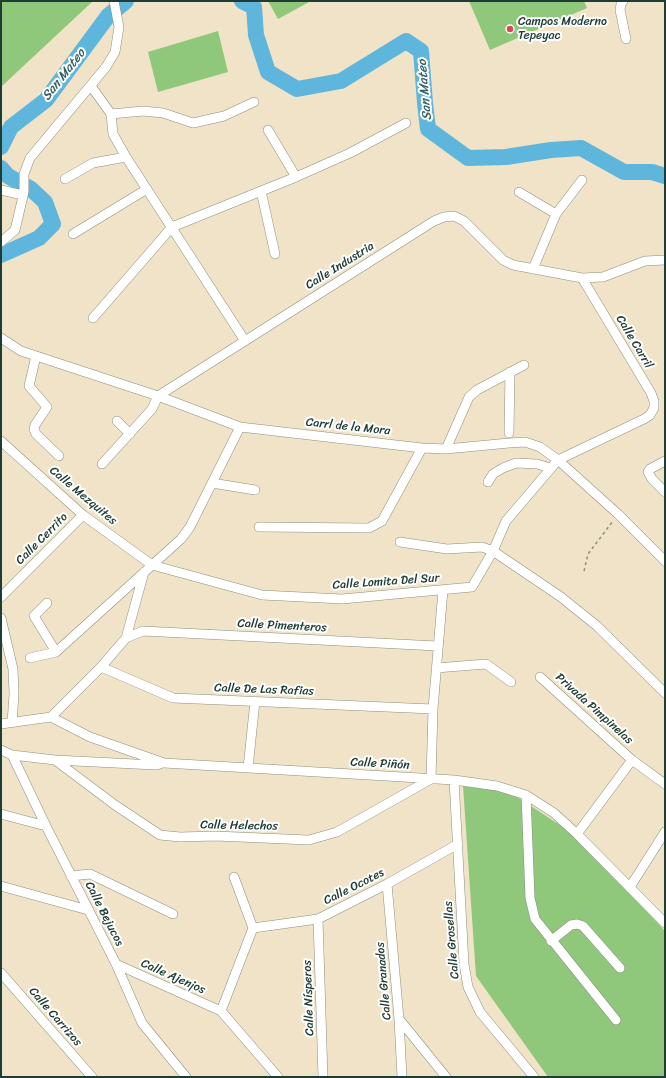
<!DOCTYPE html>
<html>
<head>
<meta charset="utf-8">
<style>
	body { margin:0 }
	#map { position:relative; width:666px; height:1078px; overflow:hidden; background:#f1e3c7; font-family:Sriracha,sans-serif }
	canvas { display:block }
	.frame { position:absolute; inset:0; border:2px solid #1f3d34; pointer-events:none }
</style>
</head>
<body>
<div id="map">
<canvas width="666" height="1078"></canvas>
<div class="frame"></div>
</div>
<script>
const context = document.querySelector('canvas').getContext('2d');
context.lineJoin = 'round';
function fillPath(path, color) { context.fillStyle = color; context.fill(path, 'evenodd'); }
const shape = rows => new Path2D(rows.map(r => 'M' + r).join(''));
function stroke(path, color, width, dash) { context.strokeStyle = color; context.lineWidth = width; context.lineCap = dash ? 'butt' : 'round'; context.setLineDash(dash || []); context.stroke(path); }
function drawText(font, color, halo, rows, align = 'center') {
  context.font = font + ' Sriracha,sans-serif'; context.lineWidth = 4; context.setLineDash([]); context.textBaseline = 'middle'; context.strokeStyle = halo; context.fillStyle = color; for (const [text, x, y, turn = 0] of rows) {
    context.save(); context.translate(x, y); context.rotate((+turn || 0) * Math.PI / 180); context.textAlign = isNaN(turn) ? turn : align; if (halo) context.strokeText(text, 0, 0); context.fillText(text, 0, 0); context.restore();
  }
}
const green = shape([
	[1,1,91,1,92,2,1,87],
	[268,1,311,1,278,19],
	[469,1,584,1,587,8,490,50],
	[218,31,228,72,158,92,148,52],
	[463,786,505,789,572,833,665,931,665,1077,548,1077,476,976]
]);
const river = shape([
	[242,1,254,7,256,35,268,72,297,89,341,81,406,41,421,51,425,103,428,129,468,158,506,157,551,150,581,148,624,172,652,172,665,176],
	[1,147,11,127,46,100,108,16,126,1],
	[1,168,8,176,31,189,45,202,53,224,39,238,1,255]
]);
const path = shape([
	[584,571,588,554,613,521]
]);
const minor = shape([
	[623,1,621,4,620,10,626,39],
	[91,86,111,114,113,134,126,157,245,341],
	[111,114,143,111,163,113,193,123,224,116,254,102],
	[268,130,296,177],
	[65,179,93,163,126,157],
	[1,190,23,195],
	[261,191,275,254],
	[519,192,556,214],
	[73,234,147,189],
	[1,242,15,230,24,192,24,174,30,158,106,67,115,52,119,27,114,1],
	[533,269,556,214,582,180],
	[93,318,172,227,296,177,350,153,406,123],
	[1,338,21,351,158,396,240,427,422,448,446,449,509,443,525,442,540,447,558,460,618,514,665,561],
	[36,356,29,386,47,407,35,425,34,429,36,434,59,456],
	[117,421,130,434],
	[509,433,510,372],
	[1,441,83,515,152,565,262,595,342,599,472,587,493,551,506,521,558,460,644,419,650,415,654,408,654,401,651,393,582,278],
	[446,449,469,397,477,390,524,365],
	[665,461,650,469,648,472,652,479,665,492],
	[102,464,152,409,158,396,434,221,444,217,454,216,464,221,503,260,513,265,582,278,603,277,645,261,665,260],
	[488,482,493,474,503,468,516,463,537,464,551,468],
	[212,483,255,490],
	[259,527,369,528,382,521,422,448],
	[400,542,447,549,482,547,493,551,561,597,597,626,665,693],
	[1,597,83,515],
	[47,603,34,616,56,652],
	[1,618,13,669,14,694,12,723],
	[126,638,143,631,437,646],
	[30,658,56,652,181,539,190,527,240,427],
	[101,667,173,698,433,709],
	[436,668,486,664,511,682],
	[540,677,632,760,665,784],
	[51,717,90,737,164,763,454,780,497,786,526,795,554,813,577,834,665,923],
	[1,724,51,717,101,667,126,638,144,572],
	[1,750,12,755,55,760,155,765,160,764],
	[12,755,46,826,116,964,142,1023,186,1077],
	[55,760,115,805,160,835,180,837,215,836,309,840,337,832,431,779,433,709,443,590],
	[248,768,255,701],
	[454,780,464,964,468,987,480,1012,534,1077],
	[526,795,530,898,535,919,616,1020],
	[1,814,46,826],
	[577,834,632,760],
	[71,876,90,874,173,914],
	[387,884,399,1019,402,1077],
	[1,886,88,910],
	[630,887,665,832],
	[318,919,323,1077],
	[253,928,318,919,387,884,458,844],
	[551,941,571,925,577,924,583,926,620,968],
	[116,964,221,1011,278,1077],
	[1,973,92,1077],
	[221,1011,253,928,234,877],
	[399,1019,446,1077]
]);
const markers = [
	[510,29,4,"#d1495b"]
];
const poiNames = [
	["Campos Moderno",518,22],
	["Tepeyac",518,36]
];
const streetNames = [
	["Calle Industria",340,266,-32],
	["Calle Carril",634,342,59],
	["Carrl de la Mora",348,427,6],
	["Calle Mezquites",83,496,40],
	["Calle Cerrito",42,539,-45],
	["Calle Lomita Del Sur",386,582,-4],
	["Calle Pimenteros",282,626,3],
	["Calle De Las Rafias",264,690,2],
	["Privada Pimpinelas",594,709,42],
	["Calle Piñón",380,764,3],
	["Calle Helechos",239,826,1],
	["Calle Ocotes",354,887,-27],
	["Calle Bejucos",104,914,63],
	["Calle Grosellas",452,940,-95],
	["Calle Ajenjos",173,977,24],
	["Calle Granados",384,981,-95],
	["Calle Nísperos",309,998,-92],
	["Calle Carrizos",55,1017,49]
];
const waterNames = [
	["San Mateo",64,75,-52],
	["San Mateo",425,90,-95]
];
fillPath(green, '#8fc87b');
stroke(river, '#5fb6dc', 16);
stroke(minor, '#88907e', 10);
stroke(path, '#88907e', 1.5, [3, 3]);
stroke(minor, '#fff', 9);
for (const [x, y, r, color] of markers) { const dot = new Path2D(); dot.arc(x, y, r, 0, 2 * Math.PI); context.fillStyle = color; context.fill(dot); stroke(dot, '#fff', 1.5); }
drawText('12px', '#1f3d34', '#fff', poiNames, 'left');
drawText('12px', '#1f3d34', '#fff', streetNames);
drawText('italic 13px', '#326166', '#fff', waterNames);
</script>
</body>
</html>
